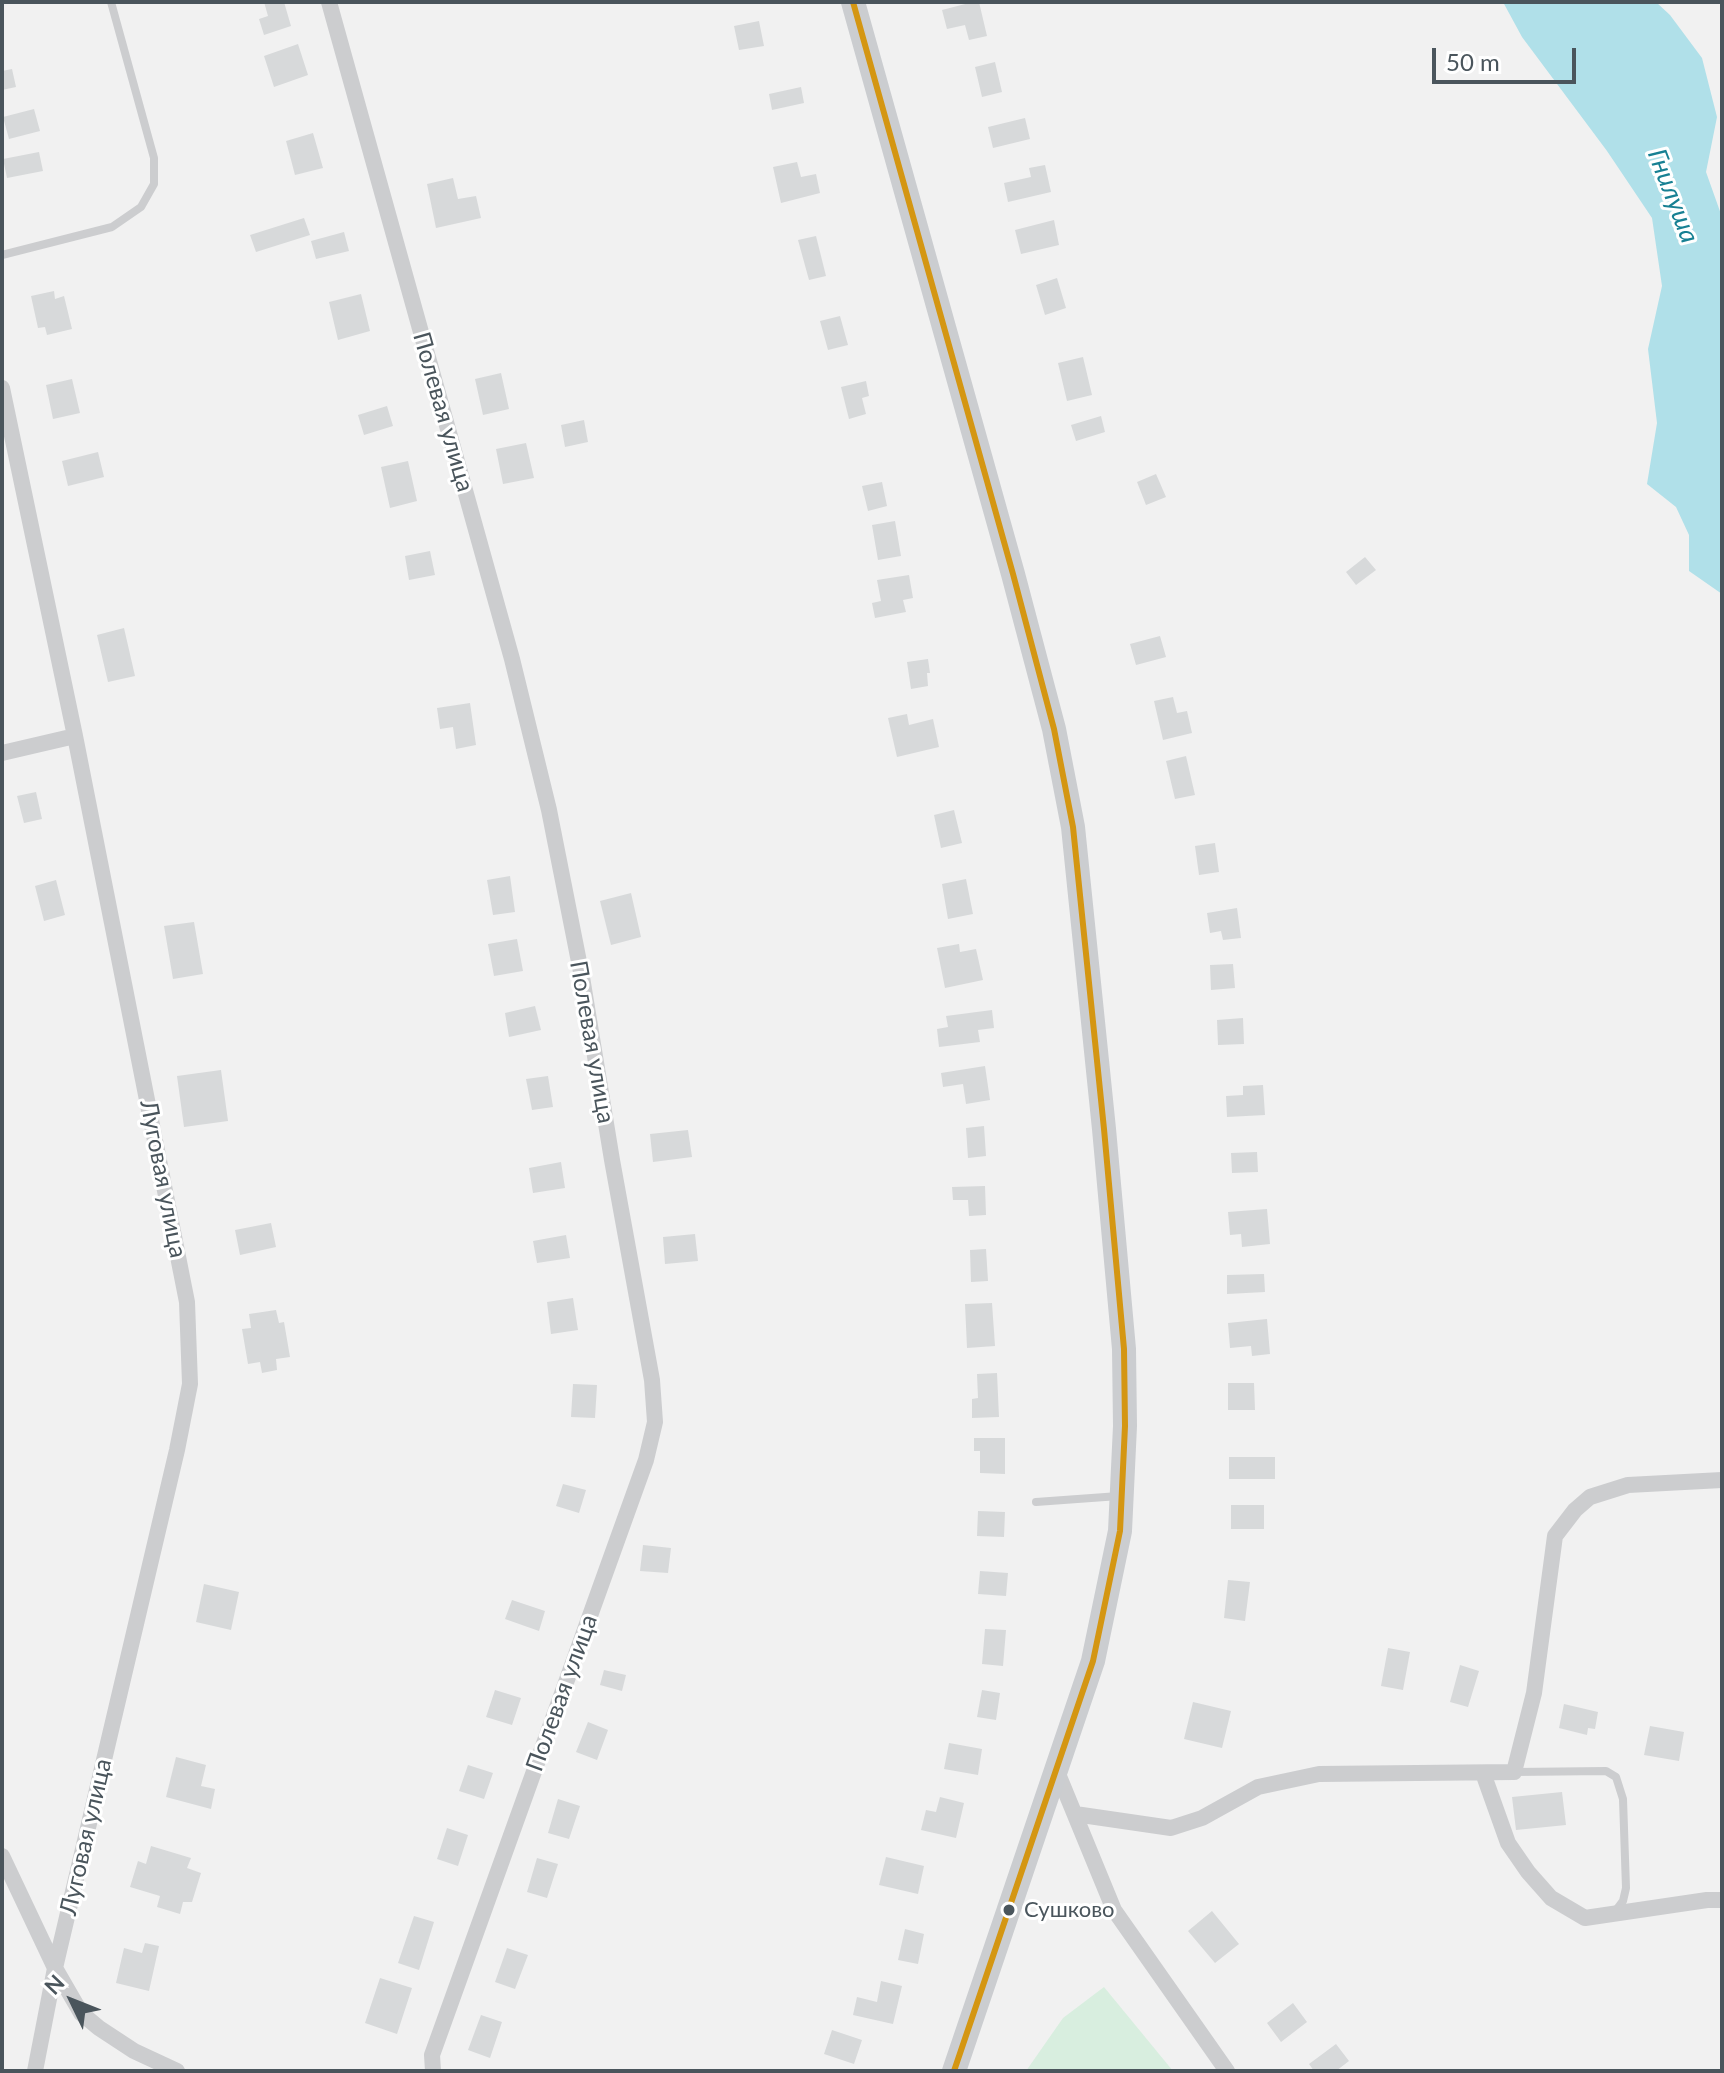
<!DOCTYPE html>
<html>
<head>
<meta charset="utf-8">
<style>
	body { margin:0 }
	#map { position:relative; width:1724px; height:2073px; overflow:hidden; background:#f1f1f1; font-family:Lato,sans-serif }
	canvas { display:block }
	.frame { position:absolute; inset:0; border:4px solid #4a555c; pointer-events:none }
	.north { position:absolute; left:32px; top:1961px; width:80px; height:80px; -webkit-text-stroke:6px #fff; paint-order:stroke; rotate:313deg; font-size:22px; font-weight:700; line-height:32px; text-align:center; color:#4a555c }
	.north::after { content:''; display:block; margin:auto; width:28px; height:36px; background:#4a555c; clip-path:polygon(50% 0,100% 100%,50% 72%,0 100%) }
	.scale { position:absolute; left:1432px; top:48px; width:144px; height:36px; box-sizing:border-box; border:4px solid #4a555c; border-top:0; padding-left:10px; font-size:24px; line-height:28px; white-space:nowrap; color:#4a555c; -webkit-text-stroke:6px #fff; paint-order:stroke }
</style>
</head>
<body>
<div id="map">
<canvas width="1724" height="2073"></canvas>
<div class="frame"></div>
<div class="north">N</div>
<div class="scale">50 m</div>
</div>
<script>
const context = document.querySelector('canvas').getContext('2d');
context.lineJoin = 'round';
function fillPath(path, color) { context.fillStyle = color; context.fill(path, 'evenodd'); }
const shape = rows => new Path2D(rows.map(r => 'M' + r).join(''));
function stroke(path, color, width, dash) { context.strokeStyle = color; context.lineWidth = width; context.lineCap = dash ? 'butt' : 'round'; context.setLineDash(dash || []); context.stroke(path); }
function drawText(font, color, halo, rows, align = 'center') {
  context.font = font + ' Lato,sans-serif'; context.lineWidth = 6; context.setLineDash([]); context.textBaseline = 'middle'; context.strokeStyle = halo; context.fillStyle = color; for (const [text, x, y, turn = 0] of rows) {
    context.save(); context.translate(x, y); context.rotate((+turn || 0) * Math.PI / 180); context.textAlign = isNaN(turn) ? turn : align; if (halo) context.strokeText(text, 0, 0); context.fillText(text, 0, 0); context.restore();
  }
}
const green = shape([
	[1104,1987,1173,2071,1026,2071,1063,2018]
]);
const water = shape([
	[1503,2,1656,2,1670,15,1702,58,1717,117,1706,172,1722,217,1722,594,1689,571,1689,535,1676,507,1647,484,1657,423,1648,349,1662,286,1652,218,1607,151,1522,37]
]);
const building = shape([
	[264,2,284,2,291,26,264,35,259,19,268,16],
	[973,2,979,2,987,36,969,40,965,25,947,29,942,10],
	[759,21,764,46,739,50,734,26],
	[298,44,308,75,274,87,264,56],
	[995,62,1002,92,982,97,975,67],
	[12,69,16,87,2,90,2,71],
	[801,87,804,103,772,110,769,94],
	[34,109,40,131,9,139,3,117],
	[1025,118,1030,139,993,148,988,127],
	[313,133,323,168,295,175,286,141],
	[39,152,43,171,7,178,3,159],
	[797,162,801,177,816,174,820,193,781,203,773,167],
	[1045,165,1051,192,1008,202,1004,183,1031,177,1029,168],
	[453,178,458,199,476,196,481,218,436,228,427,184],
	[304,218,310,235,256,252,250,235],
	[1054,220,1059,245,1021,254,1015,230],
	[344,232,349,251,316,259,311,241],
	[816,236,826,276,809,280,798,240],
	[1057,278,1066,308,1045,315,1036,285],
	[54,291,55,299,64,296,72,329,47,335,45,327,38,328,31,296],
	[361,294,370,331,338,340,329,302],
	[840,316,848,345,828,350,820,321],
	[1083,357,1092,395,1067,401,1058,363],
	[501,373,509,409,483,415,475,379],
	[72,379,80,413,53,419,46,385],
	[866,381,869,396,862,398,866,414,849,419,841,387],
	[387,406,393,426,364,435,358,415],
	[1101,416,1105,432,1076,441,1071,425],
	[584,420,588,442,565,447,561,425],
	[526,443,534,478,503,484,496,449],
	[98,452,104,477,68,486,62,461],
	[408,461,417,501,390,508,381,467],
	[1156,474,1166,497,1146,505,1137,482],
	[882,482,887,506,868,511,862,486],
	[895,521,901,556,878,560,872,525],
	[430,551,435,575,409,580,405,556],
	[1365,557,1376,570,1356,585,1346,572],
	[909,575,913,598,903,600,906,612,875,618,872,603,881,601,877,580],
	[124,628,135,676,108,682,97,635],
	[1160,636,1166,657,1136,665,1130,644],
	[928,659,930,673,927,673,928,686,911,689,907,662],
	[1173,697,1177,713,1187,711,1192,733,1163,740,1154,701],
	[470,703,476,745,456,749,453,727,440,729,437,708],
	[907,714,909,725,933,719,939,747,897,757,888,718],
	[1186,756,1195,795,1175,799,1166,761],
	[36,792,42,819,24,823,17,796],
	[954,810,962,843,941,848,934,815],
	[1215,843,1219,872,1199,875,1195,846],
	[510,876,515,912,493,915,487,880],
	[966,879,973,914,948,919,942,884],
	[56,880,65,915,44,921,35,886],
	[631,893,641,937,611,945,600,901],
	[1237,908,1241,938,1223,940,1221,931,1210,933,1207,913],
	[194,922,203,974,173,979,164,926],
	[517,939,523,971,494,976,488,944],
	[959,944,960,952,976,949,983,980,945,988,937,948],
	[1233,964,1235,988,1211,990,1210,965],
	[535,1006,541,1030,509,1037,505,1013],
	[992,1010,994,1028,978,1030,980,1042,939,1047,937,1029,948,1027,946,1016],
	[1243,1018,1244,1044,1218,1045,1217,1020],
	[985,1066,990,1100,966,1104,963,1084,943,1087,941,1073],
	[221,1070,228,1121,184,1127,177,1076],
	[548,1076,553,1107,532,1110,526,1079],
	[1263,1085,1265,1115,1227,1117,1226,1096,1243,1095,1243,1086],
	[984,1126,986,1156,968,1158,966,1128],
	[688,1130,692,1157,653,1162,650,1134],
	[1257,1152,1258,1172,1232,1173,1231,1153],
	[561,1162,565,1188,533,1193,529,1168],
	[985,1186,986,1215,969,1216,968,1200,953,1200,952,1187],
	[1267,1209,1270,1244,1242,1247,1241,1234,1230,1235,1228,1212],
	[271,1223,276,1247,240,1255,235,1230],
	[695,1234,698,1261,665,1264,663,1237],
	[566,1235,570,1258,537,1263,533,1241],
	[986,1249,988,1281,971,1282,970,1250],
	[1264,1274,1265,1292,1227,1294,1227,1275],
	[573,1298,578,1330,551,1334,547,1302],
	[992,1303,995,1346,967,1348,965,1304],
	[276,1310,279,1323,284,1322,290,1357,276,1359,277,1370,262,1373,260,1362,248,1364,242,1329,251,1328,249,1314],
	[1267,1319,1270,1354,1252,1356,1251,1346,1230,1348,1228,1323],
	[997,1373,999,1417,972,1418,972,1399,978,1398,977,1374],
	[1228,1383,1254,1383,1255,1410,1228,1410],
	[573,1384,597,1385,595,1418,571,1417],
	[974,1438,1005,1438,1005,1474,980,1473,980,1451,974,1451],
	[1229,1457,1275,1457,1275,1479,1229,1479],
	[563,1484,586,1490,579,1513,556,1506],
	[1231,1505,1264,1505,1264,1529,1231,1529],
	[978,1511,1005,1512,1004,1537,977,1536],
	[643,1545,671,1548,668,1573,640,1571],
	[980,1571,1008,1573,1006,1596,978,1594],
	[1228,1580,1250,1582,1245,1621,1224,1618],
	[204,1584,239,1592,231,1630,196,1622],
	[512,1600,545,1611,539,1631,505,1619],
	[985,1629,1006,1630,1003,1666,982,1664],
	[1388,1648,1410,1652,1403,1690,1381,1686],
	[1460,1665,1479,1671,1468,1707,1450,1702],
	[604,1670,626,1675,622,1691,600,1685],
	[495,1690,521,1698,512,1725,486,1717],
	[982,1690,1000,1693,996,1720,977,1717],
	[1193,1702,1231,1711,1222,1748,1184,1739],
	[1564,1704,1598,1712,1595,1729,1588,1728,1587,1735,1559,1728],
	[588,1722,608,1730,597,1760,576,1752],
	[1650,1726,1684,1732,1679,1761,1644,1755],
	[949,1743,982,1749,978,1775,944,1769],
	[176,1757,206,1765,201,1786,215,1789,211,1809,166,1797],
	[468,1765,493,1773,484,1799,459,1791],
	[1562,1792,1566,1825,1516,1830,1512,1797],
	[940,1797,964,1803,956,1838,921,1830,926,1810,936,1812],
	[558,1799,580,1806,569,1839,548,1833],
	[447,1828,468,1835,458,1866,437,1859],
	[151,1846,191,1858,187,1868,201,1873,192,1902,183,1902,180,1914,157,1907,160,1896,130,1887,138,1861,146,1864],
	[886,1857,924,1866,918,1894,879,1885],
	[537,1858,558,1864,547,1898,527,1892],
	[1212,1911,1239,1944,1215,1963,1188,1931],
	[414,1916,434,1922,419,1970,398,1963],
	[905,1929,924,1934,918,1964,898,1960],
	[145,1943,159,1946,149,1991,116,1983,124,1948,142,1953],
	[507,1948,528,1955,515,1989,495,1982],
	[380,1978,412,1988,397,2034,365,2023],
	[881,1981,902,1986,893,2024,853,2015,857,1997,877,2002],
	[1293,2003,1307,2022,1281,2042,1267,2023],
	[481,2015,502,2022,490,2058,468,2050],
	[832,2030,862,2040,854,2064,824,2054],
	[1336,2044,1349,2061,1336,2071,1314,2071,1309,2064]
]);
const lane = shape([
	[2,255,112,227,141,207,154,184,154,158,111,2],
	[1036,1502,1119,1496],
	[1514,1772,1606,1771,1616,1777,1623,1799,1626,1888,1623,1901,1614,1913]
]);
const street = shape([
	[329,2,512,659,549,810,582,977,612,1160,652,1380,655,1422,646,1460,432,2055,433,2071],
	[2,388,75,736,187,1302,190,1384,177,1450,55,1968,35,2071],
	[2,753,75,736],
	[1056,1769,1114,1910,1227,2071],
	[1483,1773,1508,1843,1528,1872,1551,1898,1585,1918,1707,1900,1722,1900],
	[1075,1814,1171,1828,1202,1818,1258,1787,1319,1774,1514,1772,1534,1693,1555,1536,1575,1510,1590,1497,1628,1485,1722,1480],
	[2,1856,55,1968,81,2013,99,2028,134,2051,177,2071]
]);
const secondary = shape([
	[853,2,1013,574,1054,729,1073,827,1104,1129,1124,1349,1125,1426,1120,1531,1093,1661,954,2071]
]);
const bus1 = shape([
	[853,2,1013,574,1054,729,1073,827,1104,1129,1124,1349,1125,1426,1120,1531,1093,1661,954,2071]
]);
const markers = [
	[1009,1910,7,"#4a555c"]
];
const busNames = [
	["Сушково",1024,1910]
];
const streetNames = [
	["Полевая улица",443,412,74],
	["Полевая улица",592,1042,80],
	["Луговая улица",163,1179,79],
	["Полевая улица",562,1693,-70],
	["Луговая улица",86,1837,-77]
];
const waterNames = [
	["Гнилуша",1673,196,69]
];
fillPath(green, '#d8eedf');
fillPath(water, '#b0e0e9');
fillPath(building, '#d7d9da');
stroke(lane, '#cccdcf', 8);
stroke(street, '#cccdcf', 16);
stroke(secondary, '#cbcdd0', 24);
stroke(bus1, '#d49612', 6);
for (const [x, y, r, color] of markers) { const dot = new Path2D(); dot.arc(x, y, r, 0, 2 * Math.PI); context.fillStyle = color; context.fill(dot); stroke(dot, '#fff', 3); }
drawText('22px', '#4a555c', '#fff', busNames, 'left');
drawText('24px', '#4a555c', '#fff', streetNames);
drawText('italic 26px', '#178093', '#fff', waterNames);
</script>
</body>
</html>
